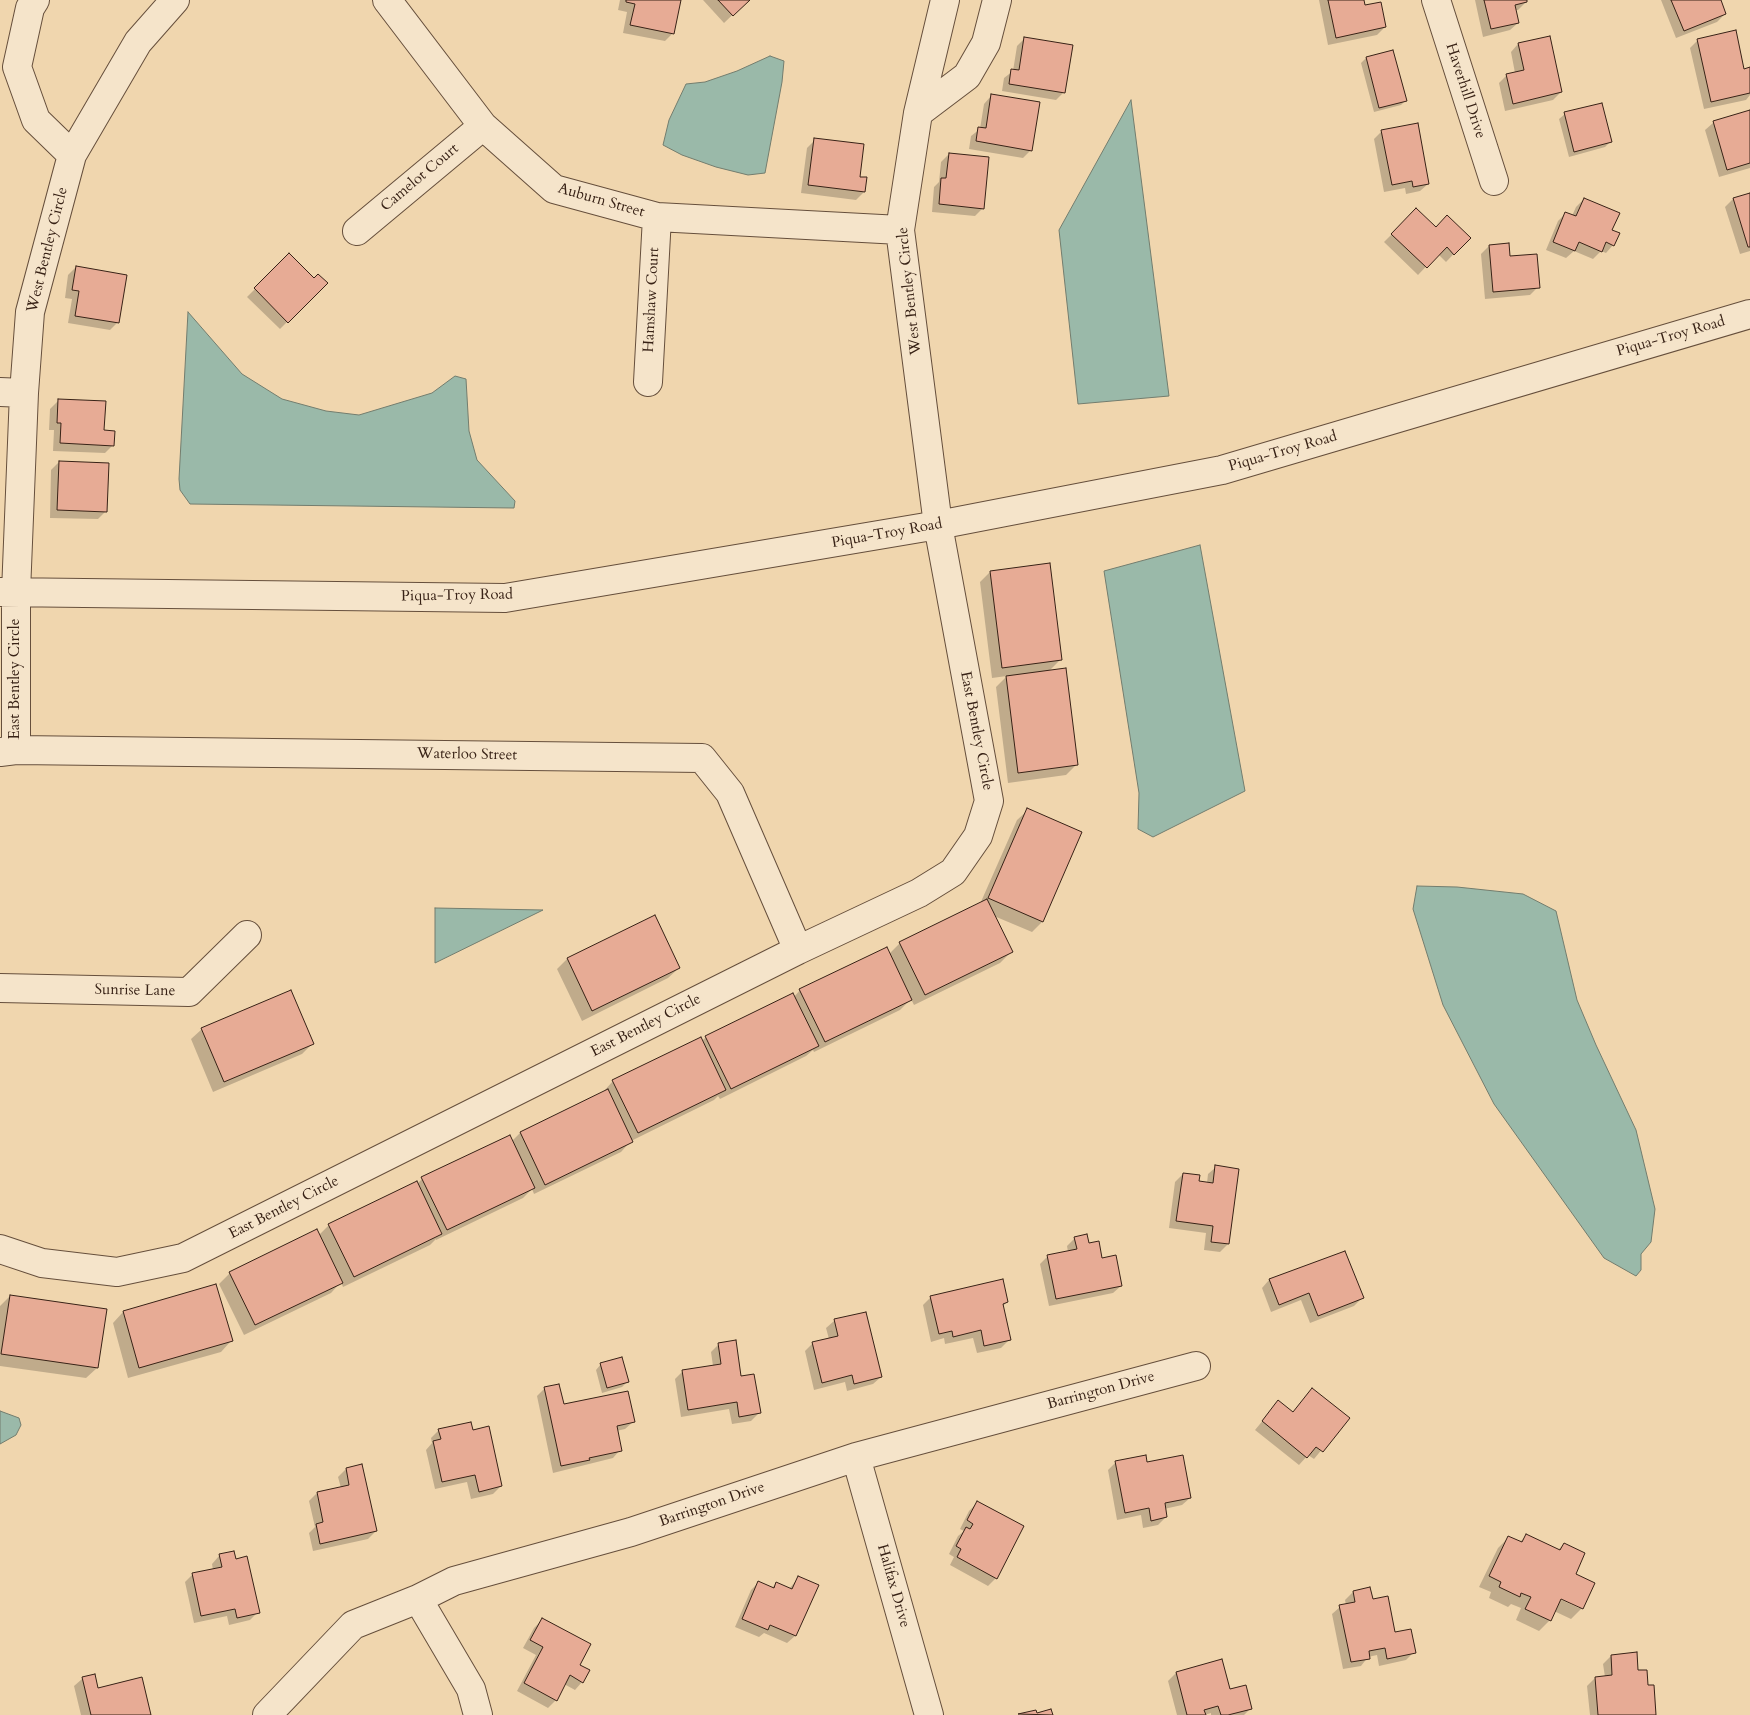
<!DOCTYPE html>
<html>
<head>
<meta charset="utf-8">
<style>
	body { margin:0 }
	canvas { display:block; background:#f0d6ae }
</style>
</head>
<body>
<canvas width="1750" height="1715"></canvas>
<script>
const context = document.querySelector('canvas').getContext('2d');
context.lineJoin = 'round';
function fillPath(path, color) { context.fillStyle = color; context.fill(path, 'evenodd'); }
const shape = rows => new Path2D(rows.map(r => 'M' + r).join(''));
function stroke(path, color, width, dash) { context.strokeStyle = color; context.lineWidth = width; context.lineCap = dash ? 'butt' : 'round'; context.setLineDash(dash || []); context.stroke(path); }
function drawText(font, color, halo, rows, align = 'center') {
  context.font = font + ' Cardo,serif'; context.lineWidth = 5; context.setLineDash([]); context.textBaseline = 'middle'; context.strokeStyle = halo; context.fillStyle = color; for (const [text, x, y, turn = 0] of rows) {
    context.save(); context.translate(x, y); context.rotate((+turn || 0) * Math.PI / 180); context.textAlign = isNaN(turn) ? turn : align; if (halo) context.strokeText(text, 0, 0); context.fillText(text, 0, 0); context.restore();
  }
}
const water = shape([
	[770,56,784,61,782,82,765,173,748,175,716,167,682,155,663,145,669,120,686,84,705,82,737,71,770,56],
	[1131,100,1169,396,1078,404,1059,230,1131,100],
	[188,312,242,374,282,399,326,411,359,415,432,393,455,376,466,379,469,431,477,460,515,501,514,508,190,504,180,490,179,479,188,312],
	[1200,545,1245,791,1153,837,1138,829,1139,793,1104,571,1200,545],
	[1417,886,1457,887,1523,894,1556,911,1577,1000,1596,1045,1636,1130,1655,1209,1651,1242,1641,1254,1641,1270,1636,1276,1604,1258,1494,1104,1443,1005,1413,909,1417,886],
	[435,908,543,910,435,963,435,908],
	[0,1411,19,1418,21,1425,16,1435,0,1444,0,1411]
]);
const shadow = shape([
	[620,0,679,0,673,33,665,41,623,33,627,12,618,10],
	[703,0,748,0,724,23],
	[1319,0,1363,0,1364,7,1385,27,1377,35,1328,45],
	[1475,0,1526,0,1526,2,1518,10,1515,10,1518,23,1510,30,1483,37],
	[1661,0,1719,0,1725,14,1717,22,1676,38],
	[1025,38,1064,92,1056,100,1002,91,1004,78,1013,71,1017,46],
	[1698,40,1750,75,1750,95,1746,100,1704,109,1690,48],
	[1518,44,1561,92,1553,100,1505,111,1499,83,1507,75,1515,73,1511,52],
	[1366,58,1406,100,1401,105,1374,112,1361,63],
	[991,96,1031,150,1023,158,969,149,971,136,980,129,984,104],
	[1750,111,1750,168,1719,177,1705,130,1713,123],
	[1565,114,1610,142,1605,147,1569,157,1559,119],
	[1382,131,1428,184,1420,191,1406,194,1405,188,1384,192,1374,139],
	[815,140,858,178,864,192,856,200,801,193,807,148],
	[949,154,983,208,975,216,932,212,934,187,939,182,941,162],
	[1750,194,1750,251,1740,254,1725,207,1733,199],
	[1584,199,1611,231,1613,245,1606,253,1601,251,1593,259,1574,251,1566,258,1546,250,1558,221,1566,213,1572,216,1576,207],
	[1416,210,1436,229,1469,238,1446,262,1438,254,1418,275,1384,242],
	[1489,246,1509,258,1538,287,1530,295,1485,299,1481,254],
	[289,255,314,280,326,283,280,329,247,297],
	[76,267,118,322,110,330,68,323,72,299,65,298,68,275],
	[58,401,103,432,113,445,105,453,53,451,54,430,49,430,50,409],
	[59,462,106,511,98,519,50,518,51,470],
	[990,572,1061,659,1049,671,1077,764,1066,775,1008,783,996,687,1007,676,992,678,980,582],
	[1028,810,1042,922,1032,932,994,916,1011,952,1000,963,914,1005,911,999,900,1010,814,1052,813,1050,806,1056,720,1099,718,1096,714,1100,631,1141,621,1152,534,1194,532,1189,523,1198,436,1240,436,1239,430,1245,343,1287,341,1282,331,1293,244,1335,219,1284,230,1273,319,1235,329,1225,417,1184,422,1179,511,1142,520,1133,603,1092,613,1081,701,1042,706,1037,794,997,800,990,889,954,900,943,980,904,1017,820],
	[567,959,679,968,668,978,582,1021,557,969],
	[202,1029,312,1044,302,1054,213,1092,191,1039],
	[1216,1167,1228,1244,1220,1252,1204,1250,1206,1233,1169,1228,1175,1182,1183,1174,1198,1182,1207,1183,1208,1174],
	[1075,1238,1088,1244,1121,1286,1113,1293,1049,1306,1040,1264,1048,1256,1068,1252,1067,1246],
	[1269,1280,1362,1298,1354,1306,1310,1323,1301,1300,1271,1312,1262,1288],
	[10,1296,97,1368,86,1378,0,1366,0,1306],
	[931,1297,1007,1302,1002,1307,1009,1340,1001,1348,977,1353,973,1338,945,1344,944,1338,931,1342,923,1305],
	[123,1312,231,1341,221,1352,128,1378,113,1323],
	[865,1313,881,1377,873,1384,847,1391,845,1382,814,1390,805,1351,813,1343,829,1339,826,1328,834,1321],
	[719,1344,740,1378,759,1413,751,1421,732,1424,729,1409,681,1417,675,1379,683,1371,713,1366,711,1352],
	[601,1364,627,1382,622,1387,602,1393,596,1370],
	[545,1388,563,1406,633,1422,625,1429,616,1431,620,1450,613,1458,553,1473,537,1396],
	[1312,1389,1348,1418,1314,1459,1308,1455,1299,1465,1255,1430,1278,1402,1292,1413],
	[439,1430,472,1431,501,1486,493,1494,471,1499,467,1482,435,1489,426,1450,432,1443,431,1438],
	[1115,1463,1146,1464,1190,1498,1182,1505,1164,1509,1166,1517,1158,1525,1143,1528,1141,1515,1117,1520,1108,1470],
	[346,1469,376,1531,368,1539,313,1551,309,1533,315,1527,309,1501,317,1493,341,1488,338,1477],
	[977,1503,996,1578,988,1586,950,1565,954,1557,949,1554,958,1536,964,1531,960,1529,969,1511],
	[1527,1535,1558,1550,1564,1544,1574,1575,1582,1608,1571,1619,1554,1611,1550,1620,1539,1631,1516,1620,1521,1608,1511,1604,1508,1607,1489,1598,1491,1592,1479,1587,1498,1548,1509,1537,1519,1543],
	[1556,1595,1579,1606,1579,1608,1555,1597],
	[219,1556,258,1612,250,1620,229,1625,227,1616,194,1623,185,1582,193,1574,213,1570,212,1564],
	[799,1577,817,1585,795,1636,787,1643,764,1633,759,1637,735,1627,751,1590,759,1582,772,1588,776,1583,789,1589],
	[1369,1589,1372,1600,1394,1633,1414,1652,1406,1660,1379,1666,1377,1655,1368,1657,1361,1666,1343,1669,1332,1614,1340,1607,1346,1605,1345,1600,1353,1592],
	[542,1620,579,1665,582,1682,575,1690,564,1684,556,1700,548,1708,517,1691,536,1655,523,1648,534,1628],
	[1611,1656,1647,1687,1655,1715,1590,1715,1587,1686,1595,1678,1605,1677,1603,1664],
	[1221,1661,1229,1690,1251,1708,1244,1715,1211,1715,1211,1713,1204,1715,1177,1715,1168,1681,1176,1673],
	[94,1676,97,1689,150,1715,81,1715,74,1686,82,1679],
	[1050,1710,1052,1715,1020,1715,1036,1711,1036,1714]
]);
const building = shape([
	[626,0,681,0,674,34,630,25,635,4,626,2,626,0],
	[718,0,750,0,733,16,718,0],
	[1328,0,1364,0,1365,5,1381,2,1386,27,1336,38,1328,0],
	[1484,0,1527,0,1527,2,1515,5,1519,23,1491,29,1484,0],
	[1671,0,1721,0,1726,14,1684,31,1671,0],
	[1736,30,1744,69,1750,67,1750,93,1711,102,1697,39,1736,30],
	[1550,36,1562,92,1513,104,1506,74,1524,70,1518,43,1550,36],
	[1024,37,1073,45,1065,93,1009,84,1011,69,1019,70,1024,37],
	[1393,50,1407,101,1379,108,1366,57,1393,50],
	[991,94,1040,102,1032,151,976,141,978,127,986,128,991,94],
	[1602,103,1612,142,1574,152,1564,112,1602,103],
	[1750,110,1750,163,1727,170,1713,121,1750,110],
	[1418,123,1429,184,1413,187,1412,181,1392,185,1381,130,1418,123],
	[814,138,864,144,860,177,867,177,865,192,808,185,814,138],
	[949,153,989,157,984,209,939,204,941,178,946,178,949,153],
	[1750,193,1750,247,1748,247,1733,198,1750,193],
	[1584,198,1620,213,1612,230,1620,233,1614,246,1606,242,1602,252,1579,242,1575,251,1553,242,1565,212,1576,216,1584,198],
	[1416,208,1436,227,1447,215,1471,238,1454,255,1447,247,1427,268,1391,234,1416,208],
	[1509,243,1510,256,1537,254,1540,288,1493,292,1489,245,1509,243],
	[289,253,314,278,318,274,328,283,288,323,254,288,289,253],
	[76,266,127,275,119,323,75,316,79,291,72,290,76,266],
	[58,399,106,401,104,430,115,431,114,446,60,443,61,423,57,423,58,399],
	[59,461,109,463,107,512,57,510,59,461],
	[1050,563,1062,660,1002,668,990,571,1050,563],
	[1066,668,1078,765,1018,773,1006,676,1066,668],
	[1027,808,1082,832,1043,922,988,898,1027,808],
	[987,899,1013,952,925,995,899,942,987,899],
	[655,915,680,968,592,1011,567,958,655,915],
	[887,947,912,1000,825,1042,799,989,887,947],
	[291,990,314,1044,224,1082,201,1028,291,990],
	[793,993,819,1046,731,1089,705,1036,793,993],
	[701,1037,726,1090,638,1133,612,1080,701,1037],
	[608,1089,633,1142,545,1185,520,1132,608,1089],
	[510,1135,535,1188,447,1230,421,1177,510,1135],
	[1215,1165,1239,1169,1229,1244,1211,1242,1213,1226,1176,1221,1183,1173,1200,1175,1199,1181,1213,1183,1215,1165],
	[417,1181,442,1234,354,1277,328,1224,417,1181],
	[317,1229,343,1283,255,1325,229,1272,317,1229],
	[1087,1234,1089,1243,1099,1241,1102,1258,1116,1255,1122,1286,1056,1299,1047,1255,1077,1249,1074,1237,1087,1234],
	[1345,1251,1364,1298,1318,1316,1309,1293,1279,1305,1269,1279,1345,1251],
	[1003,1279,1008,1302,1003,1304,1011,1340,984,1346,981,1330,953,1337,952,1331,939,1334,930,1296,1003,1279],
	[216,1284,233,1341,139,1368,123,1311,216,1284],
	[10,1295,107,1309,98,1368,1,1354,10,1295],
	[866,1312,882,1377,854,1384,852,1375,822,1383,812,1342,838,1336,834,1319,866,1312],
	[736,1340,741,1376,754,1374,761,1413,739,1417,737,1402,688,1410,682,1370,721,1364,718,1343,736,1340],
	[622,1357,629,1382,607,1388,600,1363,622,1357],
	[559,1384,564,1404,628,1391,635,1422,617,1426,622,1451,589,1458,590,1460,561,1466,544,1387,559,1384],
	[1312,1388,1350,1418,1323,1452,1316,1447,1307,1458,1262,1421,1278,1400,1293,1412,1312,1388],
	[471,1422,473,1430,489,1426,502,1486,479,1492,475,1475,442,1482,433,1441,441,1439,438,1429,471,1422],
	[1146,1455,1147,1462,1183,1455,1191,1498,1165,1503,1167,1517,1151,1521,1149,1508,1125,1513,1115,1461,1146,1455],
	[362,1464,377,1531,320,1544,316,1524,323,1522,317,1492,349,1485,346,1468,362,1464],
	[977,1501,1024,1526,997,1579,957,1557,961,1549,956,1546,966,1527,970,1529,973,1524,967,1520,977,1501],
	[1526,1534,1560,1550,1564,1543,1585,1553,1576,1574,1595,1583,1583,1609,1561,1599,1551,1621,1525,1609,1531,1597,1521,1593,1520,1597,1499,1587,1501,1582,1489,1576,1508,1536,1522,1542,1526,1534],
	[234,1551,236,1559,247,1556,260,1613,237,1618,235,1609,201,1616,192,1573,222,1567,219,1554,234,1551],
	[798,1576,819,1585,796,1636,770,1625,768,1630,742,1619,758,1581,774,1588,776,1582,792,1589,798,1576],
	[1370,1587,1373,1599,1388,1596,1395,1632,1411,1629,1416,1653,1387,1659,1385,1648,1369,1651,1370,1659,1351,1662,1339,1605,1355,1602,1353,1591,1370,1587],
	[542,1618,591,1644,580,1665,590,1670,583,1683,570,1675,557,1701,524,1683,543,1647,530,1640,542,1618],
	[1637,1652,1638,1670,1647,1670,1648,1685,1654,1685,1656,1715,1598,1715,1595,1677,1612,1675,1611,1655,1637,1652],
	[1222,1659,1230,1689,1246,1685,1252,1709,1228,1715,1221,1715,1218,1706,1204,1710,1206,1715,1187,1715,1176,1672,1222,1659],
	[95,1674,98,1688,142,1677,151,1715,91,1715,82,1677,95,1674],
	[1051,1709,1053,1715,1018,1714,1036,1710,1037,1713,1051,1709]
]);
const minor = shape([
	[35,0,30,8,17,67,36,120,72,155],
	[387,0,483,126,554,189,657,217,900,230],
	[1436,0,1494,181],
	[918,113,967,76,986,43,997,0],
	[357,231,483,126],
	[648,382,657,217],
	[0,392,24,393],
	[0,592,505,598,938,525,1222,470,1750,314],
	[16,750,702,758,730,793,798,950],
	[0,752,16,750,16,592,24,393,30,312,72,155,138,42,175,0],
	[0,988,189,992,247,935],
	[0,1249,42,1263,117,1272,183,1258,798,950,919,893,953,872,978,836,989,801,938,525,900,230,918,113,945,0],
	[856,1457,929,1715],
	[418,1599,471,1689,478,1715],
	[267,1715,353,1625,418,1599,454,1581,631,1532,856,1457,1196,1366]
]);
const streetNames = [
	["Haverhill Drive",1465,91,72],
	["Camelot Court",420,178,-40],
	["Auburn Street",601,201,16],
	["West Bentley Circle",48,250,-76],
	["West Bentley Circle",910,291,-96],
	["Hamshaw Court",652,300,-87],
	["Piqua-Troy Road",1671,337,-16],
	["Piqua-Troy Road",1283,452,-16],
	["Piqua-Troy Road",887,534,-10],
	["Piqua-Troy Road",457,596,-1],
	["East Bentley Circle",16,679,-90],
	["East Bentley Circle",976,731,79],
	["Waterloo Street",467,755,1],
	["Sunrise Lane",135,991,1],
	["East Bentley Circle",646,1026,-27],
	["East Bentley Circle",284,1208,-27],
	["Barrington Drive",1101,1391,-15],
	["Barrington Drive",712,1505,-19],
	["Halifax Drive",893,1586,74]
];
fillPath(water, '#9ab9a9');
stroke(water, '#737d6e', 1);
fillPath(shadow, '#0003');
fillPath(building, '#e7ab95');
stroke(building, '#382216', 1);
stroke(minor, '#664f3c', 30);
stroke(minor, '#f5e4ca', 28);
drawText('15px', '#382216', '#f5e4ca', streetNames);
</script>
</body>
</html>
